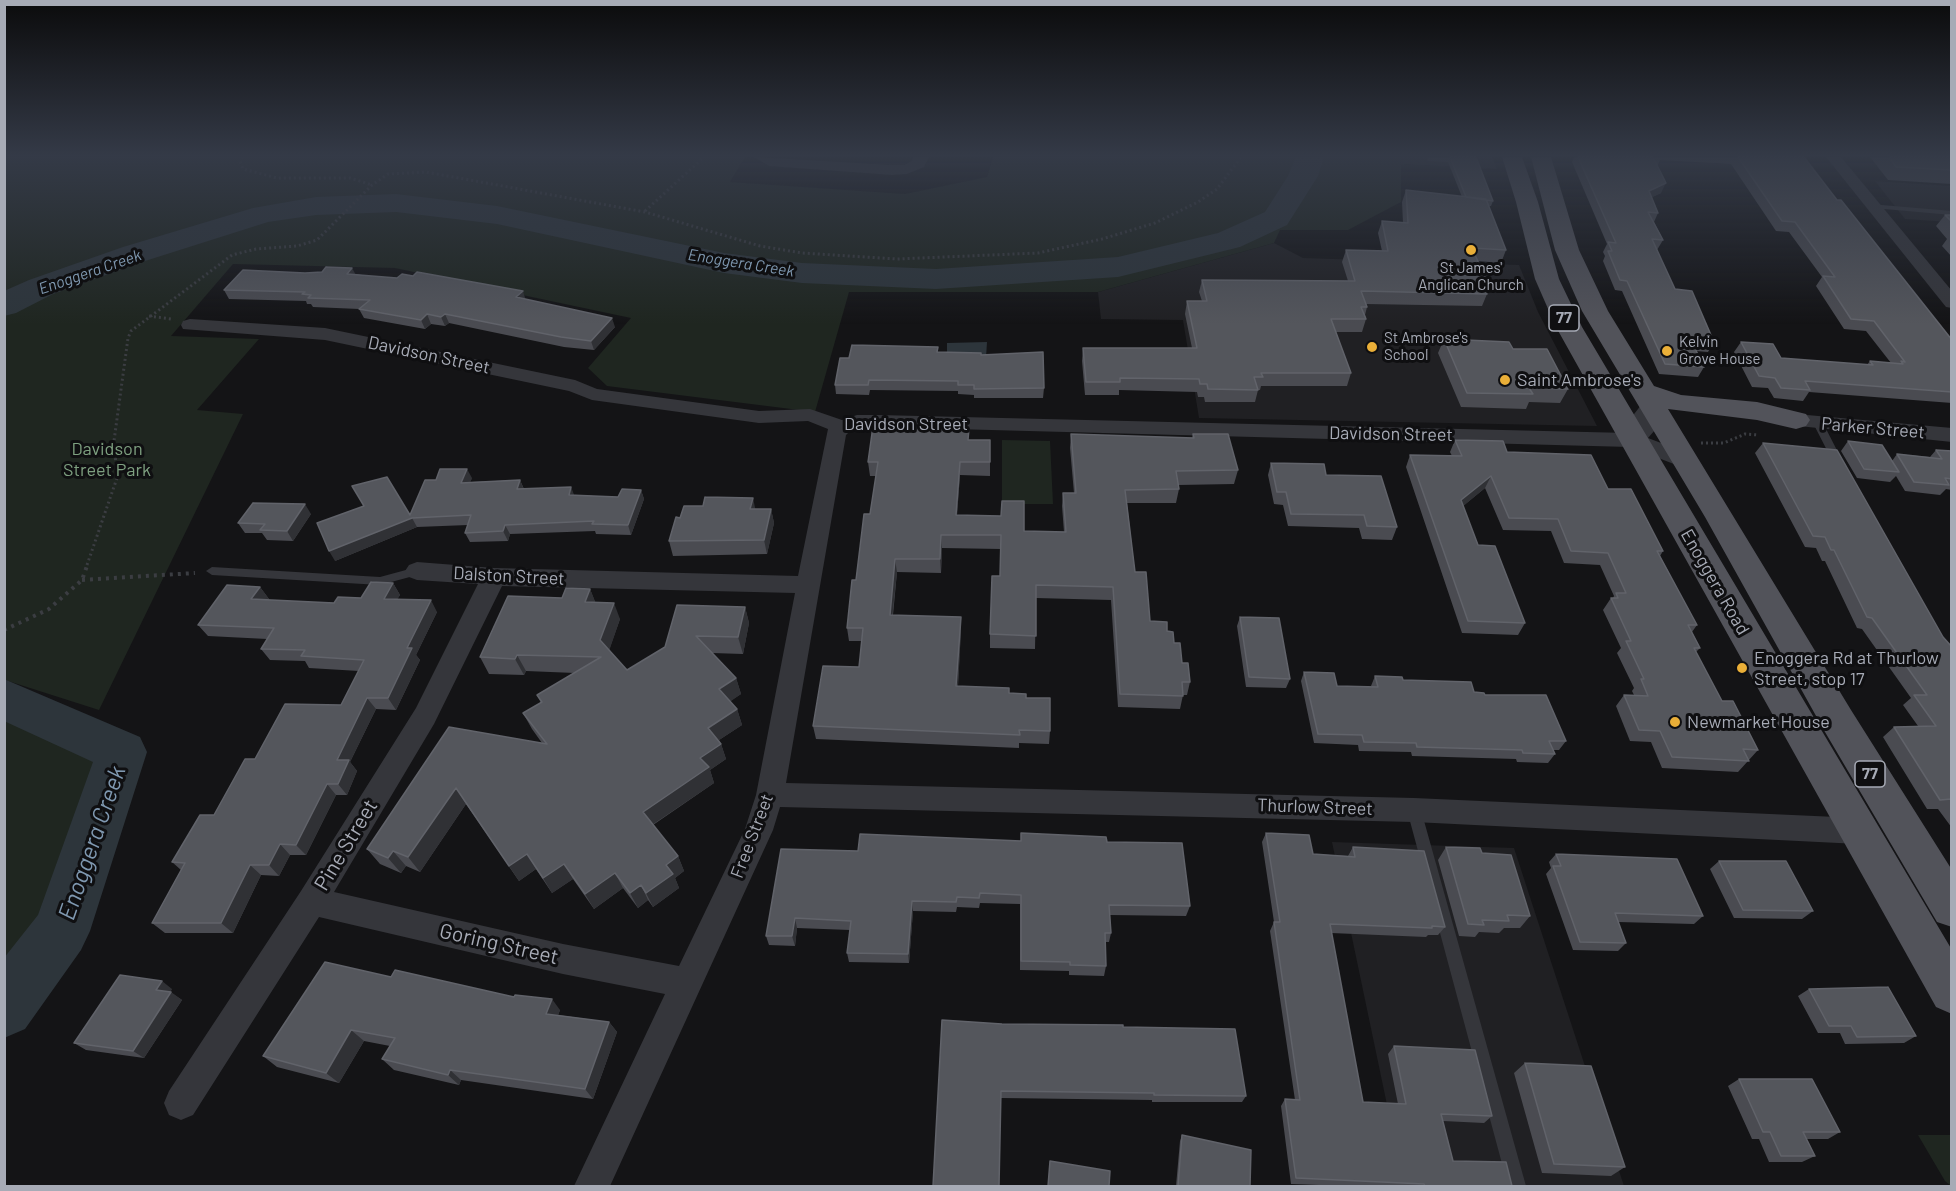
<!DOCTYPE html>
<html>
<head>
<meta charset="utf-8">
<style>
	body { margin:0 }
	#map { position:relative; width:1956px; height:1191px; overflow:hidden; background:#141416; font-family:Barlow,sans-serif }
	canvas { display:block }
	.frame { position:absolute; inset:0; border:6px solid #a7abb6; pointer-events:none }
</style>
</head>
<body>
<div id="map">
<canvas width="1956" height="1191"></canvas>
<div class="frame"></div>
</div>
<script>
const context = document.querySelector('canvas').getContext('2d');
context.lineJoin = 'round';
function fillPath(path, color) { context.fillStyle = color; context.fill(path, 'evenodd'); }
const shape = rows => new Path2D(rows.map(r => 'M' + r).join(''));
function stroke(path, color, width, dash) { context.strokeStyle = color; context.lineWidth = width; context.lineCap = dash ? 'butt' : 'round'; context.setLineDash(dash || []); context.stroke(path); }
function drawText(font, color, halo, rows, align = 'center') {
  context.font = font + ' Barlow,sans-serif'; context.lineWidth = 6; context.setLineDash([]); context.textBaseline = 'middle'; context.strokeStyle = halo; context.fillStyle = color; for (const [text, x, y, turn = 0] of rows) {
    context.save(); context.translate(x, y); context.rotate((+turn || 0) * Math.PI / 180); context.textAlign = isNaN(turn) ? turn : align; if (halo) context.strokeText(text, 0, 0); context.fillText(text, 0, 0); context.restore();
  }
}
const built = shape([
	[1398,157,1492,157,1497,169,1401,164],
	[1875,181,1951,186,1951,222,1905,219],
	[1274,243,1303,258,1519,265,1538,312,1597,426,1199,418,1183,320,1101,319,1098,292],
	[1332,842,1514,848,1624,1186,1404,1186]
]);
const green = shape([
	[5,157,745,157,730,182,905,194,987,177,993,157,1398,157,1401,164,1401,202,1348,230,1280,230,1274,243,1098,292,849,292,815,412,607,386,588,368,631,318,395,268,233,264,171,336,259,339,197,410,243,414,99,710,5,680],
	[1002,440,1050,441,1053,504,1002,504],
	[4,699,122,752,61,931,5,1008],
	[1918,1135,1951,1135,1951,1186,1945,1181]
]);
const water = shape([
	[987,342,986,358,947,357,947,343]
]);
const river = shape([
	[1296,157,1324,157,1318,176,1287,225,1240,247,1118,277,936,289,802,283,724,273,497,224,396,212,316,215,268,222,145,261,53,294,16,313,4,316,4,291,29,280,123,247,253,208,316,197,396,194,497,206,724,253,802,263,936,269,1118,257,1218,233,1265,212,1288,176,1296,157],
	[4,679,140,737,147,752,90,931,81,950,25,1029,4,1038,4,958,38,915,93,762,4,721,4,679]
]);
const pathFar1 = shape([
	[242,157,240,161,243,169,277,178,350,178,372,185],
	[645,211,704,157],
	[149,316,171,319],
	[1701,443,1724,443,1745,434,1758,435],
	[87,565,117,478,114,441,128,338,131,331,232,255,256,249,297,246,317,240,372,185,388,174,426,172,645,212,760,246,802,253,897,259,1038,253,1102,239,1155,223,1198,202,1217,189,1241,157]
]);
const path = shape([
	[82,580,195,573],
	[4,630,49,609,82,580,88,563]
]);
const lane = shape([
	[1870,204,1952,211,1952,215,1873,208,1870,208,1870,204],
	[1818,420,1823,423,1843,462,1842,464,1834,464,1833,462,1813,423,1818,420],
	[212,567,380,577,417,567,423,571,421,574,380,585,212,575,206,571,212,567],
	[1414,804,1419,806,1421,810,1526,1186,1508,1186,1407,810,1409,806,1414,804]
]);
const street = shape([
	[754,157,892,165,904,165,912,161,913,157,929,157,924,167,907,174,892,175,769,166,754,157],
	[1826,157,1841,157,1952,291,1952,308,1946,307,1826,157],
	[190,319,325,328,575,380,597,389,759,411,810,409,842,420,857,415,878,415,1628,433,1634,428,1631,418,1645,400,1652,398,1659,400,1662,404,1651,418,1655,430,1648,438,1695,456,1698,461,1695,466,1687,468,1679,466,1630,447,878,427,860,427,849,432,846,435,786,783,1414,798,1859,818,1869,822,1873,831,1869,840,1859,844,1414,822,780,807,773,830,610,1186,574,1186,665,994,563,974,319,917,193,1115,181,1120,169,1115,164,1103,169,1091,301,891,416,708,478,584,417,580,409,577,405,571,409,565,417,562,494,568,798,576,828,429,808,421,759,423,592,400,569,391,325,340,183,329,181,325,183,321,190,319],
	[502,586,795,593,756,795,745,829,679,966,563,944,334,892,434,724,502,586],
	[1796,414,1952,428,1952,442,1789,425,1786,420,1789,415,1796,414]
]);
const primary = shape([
	[1502,157,1522,157,1538,202,1559,279,1582,327,1952,950,1952,1014,1936,1007,1556,327,1535,279,1516,202,1502,157],
	[1531,157,1551,157,1579,250,1608,311,1654,386,1681,395,1757,402,1806,414,1810,420,1806,426,1796,429,1757,420,1668,409,1851,710,1952,870,1952,927,1937,922,1825,732,1705,517,1582,311,1555,250,1531,157]
]);
const wall = shape([
	[1427,157,1476,157,1493,201,1491,206,1489,206,1506,250,1501,263,1478,261,1488,284,1485,291,1487,294,1482,306,1366,304,1367,307,1365,315,1366,319,1362,332,1336,332,1351,373,1347,386,1261,386,1260,390,1258,390,1255,402,1205,402,1204,397,1198,397,1197,392,1119,390,1119,395,1085,395,1082,361,1083,348,1192,348,1185,314,1187,301,1202,301,1199,292,1202,280,1348,281,1342,262,1346,250,1382,251,1378,233,1382,221,1403,223,1402,202,1406,190,1462,197,1448,162,1428,161],
	[1574,157,1804,157,1837,200,1952,340,1952,403,1809,392,1803,401,1774,398,1768,388,1752,387,1734,352,1741,342,1781,358,1867,365,1870,361,1891,363,1866,331,1844,329,1816,286,1822,277,1789,232,1776,231,1731,164,1660,160,1658,165,1657,165,1661,193,1652,197,1658,213,1654,222,1663,240,1657,250,1675,289,1714,342,1708,352,1696,351,1704,367,1698,377,1659,374,1622,291,1615,290,1603,261,1605,256,1603,252,1607,244,1572,162],
	[1870,157,1952,157,1952,184,1888,180],
	[1945,215,1952,215,1952,257,1942,246,1947,239,1936,226],
	[305,273,355,274,526,299,615,327,594,350,564,347,449,323,445,326,431,324,425,329,364,318,359,309,313,307,311,304,307,304,306,301,229,299,224,290],
	[1444,339,1513,349,1568,389,1560,403,1529,402,1526,409,1461,407,1438,353],
	[938,352,981,355,1044,388,1043,398,974,398,974,395,958,394,958,391,870,390,869,395,836,394,835,385,849,358],
	[1071,434,1192,438,1193,434,1238,470,1234,484,1178,485,1179,489,1176,503,1127,503,1135,572,1150,621,1167,631,1174,643,1190,682,1187,695,1183,695,1180,709,1118,707,1111,600,1036,598,1035,649,990,648,990,634,1000,576,1001,549,942,548,941,573,897,572,893,615,961,617,961,630,958,686,1009,693,1026,698,1050,731,1049,744,1019,743,1019,748,816,739,813,726,859,667,862,641,849,641,847,628,870,514,876,476,870,476,868,462,969,440,990,440,990,476,960,475,957,515,1024,531,1064,532,1062,506,1063,493,1074,493,1070,448],
	[1455,440,1507,452,1608,489,1663,551,1660,556,1697,625,1692,632,1700,648,1696,652,1722,701,1758,750,1738,772,1662,768,1651,742,1630,741,1616,706,1624,695,1634,695,1632,691,1634,688,1617,653,1621,648,1603,610,1611,598,1613,598,1614,596,1600,565,1564,563,1551,531,1503,530,1485,488,1463,506,1478,545,1525,623,1518,635,1462,633,1406,467,1410,455,1452,456,1450,452],
	[1848,441,1892,461,1897,454,1930,457,1936,450,1952,451,1952,490,1946,489,1940,495,1905,491,1896,476,1890,482,1857,478,1841,451],
	[1763,443,1943,637,1952,647,1952,828,1938,809,1927,809,1883,737,1894,727,1918,726,1903,705,1911,698,1862,629,1857,628,1825,561,1822,561,1816,548,1805,547,1755,453],
	[1271,463,1326,475,1397,527,1392,540,1362,539,1359,528,1288,526,1283,505,1274,504,1268,475],
	[472,478,470,482,520,480,524,489,574,495,618,497,641,490,644,499,631,535,596,534,595,531,510,534,508,541,470,542,465,533,468,525,417,527,335,561,364,506,410,515],
	[755,509,771,509,774,523,767,554,673,556,669,541,680,518],
	[311,514,293,541,267,540,262,533,245,533,238,523],
	[393,583,400,595,397,599,437,612,416,655,420,660,396,710,376,709,350,762,357,771,347,795,336,795,306,855,290,855,279,876,261,875,233,933,165,933,152,923,181,870,172,862,214,815,255,759,341,705,359,671,309,668,305,661,270,660,261,649,267,639,208,636,198,625,260,587,269,599,268,600,334,603,361,598],
	[590,589,595,602,620,619,609,650,627,670,745,607,749,623,743,654,712,653,736,678,741,694,730,701,737,709,742,725,719,740,721,744,726,759,710,770,714,783,653,825,678,856,684,871,675,878,679,888,653,907,648,900,638,908,623,888,594,909,573,879,552,893,536,869,519,881,466,804,420,872,406,866,401,873,380,864,367,849,542,743,532,729,523,713,541,703,537,695,575,673,526,671,524,675,489,674,480,657,562,598],
	[1240,617,1290,679,1286,688,1246,687,1237,626],
	[1304,672,1337,686,1372,687,1371,686,1375,676,1403,680,1485,695,1566,741,1559,750,1553,750,1555,754,1548,763,1517,762,1516,759,1412,756,1411,752,1359,751,1358,745,1314,743,1301,681],
	[1021,833,1107,842,1190,906,1186,916,1110,915,1111,933,1109,942,1105,942,1106,966,1104,976,1069,975,1069,971,1020,970,1020,904,980,903,979,908,957,907,956,912,913,911,909,963,849,962,847,953,850,930,797,928,795,946,769,945,766,936,858,851,1021,841],
	[1266,833,1313,854,1348,856,1353,847,1445,927,1438,935,1428,935,1426,937,1331,933,1363,1102,1398,1104,1388,1054,1394,1046,1492,1116,1484,1123,1443,1121,1453,1161,1512,1186,1346,1186,1291,1184,1281,1106,1285,1099,1295,1100,1270,931,1274,922,1262,842],
	[1446,847,1482,853,1530,916,1520,928,1504,928,1499,933,1479,932,1475,937,1459,936,1438,860],
	[1556,854,1703,916,1694,924,1618,922,1626,943,1618,951,1573,950,1546,874,1551,868,1549,862],
	[1719,861,1813,911,1802,919,1734,918,1710,869],
	[391,977,560,1010,558,1015,609,1022,617,1032,593,1099,461,1080,459,1085,394,1070,382,1059,390,1046,364,1041,339,1083,277,1067,263,1056],
	[172,989,170,992,182,1000,144,1058,86,1050,74,1043],
	[1809,989,1916,1036,1904,1043,1845,1044,1840,1033,1818,1033,1798,996],
	[1002,1024,1123,1027,1246,1096,1242,1102,1152,1102,1152,1100,1001,1098],
	[1525,1063,1625,1167,1611,1176,1542,1173,1514,1073],
	[1739,1079,1840,1132,1828,1139,1806,1139,1815,1156,1802,1162,1769,1162,1759,1139,1752,1139,1728,1086],
	[1182,1135,1250,1186,1176,1186,1180,1141]
]);
const shadedWall = shape([
	[1666,183,1661,193,1644,201,1649,191],
	[352,268,357,277,347,274],
	[523,291,526,301,516,297],
	[427,314,431,324,425,329,421,320],
	[445,314,449,323,445,326,441,317],
	[612,318,615,327,594,350,591,341],
	[960,462,960,475,956,529,956,515],
	[467,469,472,478,466,492,461,483],
	[1491,476,1485,488,1456,512,1461,500],
	[520,480,524,490,517,489],
	[571,487,575,497,569,495],
	[641,490,644,499,631,535,628,525],
	[753,498,756,512,750,509],
	[305,504,311,514,293,541,287,531],
	[771,509,774,523,767,554,764,540],
	[412,518,417,527,335,561,329,551],
	[505,525,510,534,508,541,503,531],
	[941,535,942,548,941,573,940,559],
	[895,559,897,572,891,628,890,615],
	[393,583,400,595,391,611,384,599],
	[260,587,269,599,260,611,251,599],
	[590,589,597,606,585,602],
	[431,600,437,612,416,655,420,660,396,710,388,698,407,648],
	[614,603,620,619,607,657,600,640],
	[745,607,749,623,743,654,738,637],
	[961,617,961,630,957,699,956,686],
	[517,655,526,671,524,675,515,659],
	[736,678,741,694,724,706,719,689],
	[367,698,376,709,350,762,357,771,347,795,338,784,337,760],
	[737,709,742,725,713,744,708,728],
	[721,744,726,759,710,770,714,783,649,827,643,812,700,758],
	[327,784,336,795,306,855,296,845],
	[456,788,466,804,420,872,408,857],
	[280,844,290,855,279,876,269,865],
	[393,851,406,866,401,873,388,858],
	[527,854,536,869,519,881,509,866],
	[678,856,684,871,675,878,679,888,653,907,646,893,666,865],
	[564,864,573,879,552,893,543,878],
	[250,865,261,875,233,933,221,923],
	[615,873,623,888,594,909,585,894],
	[641,885,648,900,638,908,630,893],
	[912,901,913,911,909,963,908,954],
	[795,918,797,928,795,946,792,936],
	[162,981,172,989,167,998,156,990],
	[171,992,182,1000,144,1058,133,1051],
	[552,999,560,1010,555,1024,546,1014],
	[609,1022,617,1032,593,1099,585,1089],
	[351,1030,364,1041,339,1083,326,1073],
	[450,1070,461,1080,459,1085,448,1075]
]);
const building = shape([
	[1450,157,1476,157,1493,201,1466,197,1450,157],
	[1578,157,1653,157,1666,183,1649,191,1658,213,1648,212,1663,240,1652,239,1675,289,1692,291,1714,342,1691,340,1704,367,1665,364,1627,281,1620,280,1608,251,1612,251,1608,242,1616,243,1578,157],
	[1738,157,1804,157,1837,200,1841,200,1952,340,1952,392,1805,381,1810,390,1781,388,1775,378,1759,376,1741,342,1773,344,1781,358,1873,365,1870,361,1903,364,1901,361,1905,362,1874,321,1851,319,1823,276,1835,277,1795,222,1782,221,1738,157],
	[1889,157,1952,157,1952,170,1896,167,1889,157],
	[1406,190,1486,199,1506,250,1472,248,1488,284,1482,283,1487,294,1361,291,1367,307,1361,307,1366,319,1331,319,1351,373,1261,373,1263,377,1254,377,1258,390,1208,389,1207,384,1200,384,1199,379,1120,378,1120,382,1086,382,1083,348,1197,348,1187,301,1207,301,1202,280,1355,281,1346,250,1388,251,1382,221,1408,223,1406,190],
	[1945,215,1952,215,1952,222,1945,215],
	[326,267,352,268,347,274,397,278,402,274,413,276,417,272,523,291,516,297,612,318,591,341,561,337,445,314,441,317,427,314,421,320,359,309,370,300,308,298,311,295,302,294,305,292,224,290,243,270,305,273,322,272,326,267],
	[1444,339,1509,342,1513,349,1547,349,1568,389,1529,388,1533,394,1467,393,1444,339],
	[852,345,938,347,937,352,981,353,981,355,1043,352,1044,388,974,389,974,385,958,385,958,381,869,380,868,385,835,385,840,358,849,358,852,345],
	[873,426,969,428,968,440,990,440,990,462,960,462,956,515,1001,516,1002,501,1024,501,1024,531,1066,532,1063,493,1076,493,1071,434,1194,438,1193,434,1228,434,1238,470,1176,471,1179,489,1125,490,1135,572,1146,572,1150,621,1167,622,1167,631,1173,632,1174,643,1180,643,1182,663,1188,663,1190,682,1182,682,1183,696,1120,694,1113,587,1036,585,1036,636,990,634,992,576,1000,576,1001,535,941,535,940,559,895,559,890,615,961,617,956,686,1009,688,1009,693,1026,694,1026,698,1050,698,1050,731,1019,730,1020,735,813,726,823,666,859,667,863,628,847,628,852,580,856,580,864,514,870,514,878,462,868,462,873,426],
	[1455,440,1503,441,1507,452,1591,455,1608,489,1631,489,1663,551,1657,551,1697,625,1688,625,1700,648,1694,648,1722,701,1733,701,1758,750,1743,749,1749,761,1672,757,1660,731,1639,730,1624,695,1648,696,1641,679,1644,679,1626,641,1631,641,1611,598,1618,598,1616,593,1626,593,1608,553,1571,551,1558,519,1509,518,1491,476,1461,500,1478,545,1495,546,1525,623,1468,621,1410,455,1462,456,1455,440],
	[1848,441,1882,445,1899,472,1864,469,1848,441],
	[1763,443,1837,450,1943,637,1952,647,1952,800,1951,799,1940,800,1894,727,1936,726,1914,695,1927,695,1872,618,1867,617,1834,550,1831,550,1825,537,1813,536,1763,443],
	[1936,450,1952,451,1952,479,1945,478,1949,485,1914,482,1897,454,1942,459,1936,450],
	[1271,463,1324,464,1326,475,1381,476,1397,527,1367,526,1364,515,1291,514,1286,492,1277,492,1271,463],
	[440,469,467,469,461,483,520,480,517,489,571,487,569,495,618,497,622,489,641,490,628,525,592,524,594,521,505,525,503,531,465,533,471,515,412,518,329,551,317,523,364,506,352,486,387,477,410,515,425,480,436,480,440,469],
	[705,497,753,498,750,509,771,509,764,540,669,541,676,517,680,518,684,506,703,506,705,497],
	[253,503,305,504,287,531,260,530,265,524,238,523,253,503],
	[371,582,393,583,384,599,431,600,407,648,412,648,388,698,367,698,337,760,349,760,338,784,327,784,296,845,280,844,269,865,250,865,221,923,152,923,185,863,172,862,200,815,214,815,245,759,255,759,285,704,341,705,364,660,301,656,305,650,261,649,274,628,198,625,227,585,260,587,251,599,334,603,338,597,361,598,371,582],
	[566,588,590,589,585,602,614,603,600,640,627,670,665,647,677,605,745,607,738,637,696,636,736,678,719,689,737,709,708,728,721,744,700,758,709,767,643,812,678,856,666,865,673,874,646,893,641,885,630,893,615,873,585,894,564,864,543,878,527,854,509,866,456,788,408,857,393,851,388,858,367,849,449,727,547,744,523,713,542,702,537,695,601,657,517,655,515,659,480,657,508,596,562,598,566,588],
	[1240,617,1279,618,1290,679,1249,677,1240,617],
	[1304,672,1334,673,1337,686,1378,687,1375,676,1402,677,1403,680,1471,682,1474,692,1484,693,1485,695,1546,695,1566,741,1549,741,1555,754,1523,753,1522,750,1417,747,1416,743,1364,742,1362,735,1318,734,1304,672],
	[1021,833,1106,837,1107,842,1182,843,1190,906,1109,905,1111,933,1105,933,1106,966,1070,965,1070,962,1021,961,1021,895,980,893,979,898,957,897,956,902,912,901,908,954,847,953,851,921,795,918,792,936,766,936,781,849,858,851,860,834,1021,841,1021,833],
	[1266,833,1309,835,1313,854,1355,857,1353,847,1424,851,1445,927,1432,926,1432,928,1330,924,1363,1102,1406,1104,1394,1046,1475,1050,1492,1116,1441,1114,1453,1161,1506,1162,1512,1186,1425,1186,1424,1184,1296,1178,1285,1099,1300,1100,1274,922,1280,922,1266,833],
	[1446,847,1480,848,1482,853,1511,855,1530,916,1507,915,1509,921,1482,920,1484,925,1468,924,1446,847],
	[1556,854,1677,859,1703,916,1615,913,1626,943,1580,942,1553,866,1561,866,1556,854],
	[1719,861,1786,861,1813,911,1743,910,1719,861],
	[325,962,391,977,395,970,514,997,515,995,552,999,546,1014,609,1022,585,1089,450,1070,448,1075,382,1059,395,1038,351,1030,326,1073,263,1056,325,962],
	[120,975,162,981,156,990,171,992,133,1051,74,1043,120,975],
	[1888,987,1916,1036,1857,1037,1851,1026,1829,1026,1809,989,1888,987],
	[942,1020,1002,1024,1123,1025,1123,1027,1235,1029,1246,1096,1154,1095,1154,1093,1001,1091,999,1186,933,1186,942,1020],
	[1525,1063,1591,1066,1625,1167,1554,1164,1525,1063],
	[1739,1079,1812,1079,1840,1132,1803,1132,1815,1156,1781,1156,1770,1132,1763,1132,1739,1079],
	[1182,1135,1251,1150,1250,1186,1178,1186,1182,1135],
	[1050,1161,1110,1171,1109,1186,1048,1186,1050,1161]
]);
const markers = [
	[1471,250,6,"#eaaf38"],
	[1372,347,6,"#eaaf38"],
	[1667,351,6,"#eaaf38"],
	[1505,380,6,"#eaaf38"],
	[1742,668,6,"#eaaf38"],
	[1675,722,6,"#eaaf38"]
];
const farPoinames = [
	["St James'",1471,268,"center"],
	["Anglican Church",1471,285,"center"],
	["St Ambrose's",1384,338],
	["School",1384,355],
	["Kelvin",1679,342],
	["Grove House",1679,359]
];
const farWaternames = [
	["Enoggera Creek",741,263,9],
	["Enoggera Creek",90,272,-19]
];
const shields = [
	[1564,318,30],
	[1870,774,30]
];
const shieldNames = [
	["77",1564,318],
	["77",1870,774]
];
const streetNames = [
	["Davidson Street",429,355,12],
	["Davidson Street",906,424],
	["Parker Street",1873,428,5],
	["Davidson Street",1391,434,1],
	["Dalston Street",509,576,3],
	["Enoggera Road",1715,582,60],
	["Thurlow Street",1315,807,2],
	["Free Street",752,836,-69]
];
const poiNames = [
	["Saint Ambrose's",1517,380],
	["Enoggera Rd at Thurlow",1754,658],
	["Street, stop 17",1754,679],
	["Newmarket House",1687,722]
];
const parkNames = [
	["Davidson",107,449],
	["Street Park",107,470]
];
const nearStreetnames = [
	["Pine Street",346,845,-59],
	["Goring Street",499,944,13]
];
const nearWaternames = [
	["Enoggera Creek",92,843,-71]
];
fillPath(built, '#202023');
fillPath(green, '#1f2620');
fillPath(water, '#2d353b');
fillPath(river, '#2d353b');
stroke(pathFar1, '#3b3d42', 3, [2, 3]);
stroke(path, '#3b3d42', 4, [3, 5]);
fillPath(lane, '#35363b');
fillPath(street, '#35363b');
fillPath(primary, '#52535a');
fillPath(wall, '#4a4b51');
fillPath(shadedWall, '#303135');
fillPath(building, '#54565c');
stroke(building, '#61636a', 1.5);
const sky = context.createLinearGradient(0, 0, 0, 324);
sky.addColorStop(0, '#0b0b0c');
sky.addColorStop(0.48, '#343a47');
sky.addColorStop(1, '#343a4700');
context.fillStyle = sky;
context.fillRect(0, 0, 1956, 324);
for (const [x, y, r, color] of markers) { const dot = new Path2D(); dot.arc(x, y, r, 0, 2 * Math.PI); context.fillStyle = color; context.fill(dot); stroke(dot, '#0f0f11', 2); }
drawText('15px', '#a7abb6', '#0f0f11', farPoinames, 'left');
drawText('italic 16px', '#7f98b0', '#0f0f11', farWaternames);
for (const [x, y, w] of shields) { const box = new Path2D(); box.roundRect(x - w / 2, y - 13, w, 26, 4.5); context.fillStyle = '#0f0f11'; context.fill(box); stroke(box, '#a7abb6', 1.5); }
drawText('bold 16px', '#a7abb6', null, shieldNames);
drawText('18px', '#a7abb6', '#0f0f11', streetNames);
drawText('18px', '#a7abb6', '#0f0f11', poiNames, 'left');
drawText('18px', '#7ea080', '#0f0f11', parkNames);
drawText('21px', '#a7abb6', '#0f0f11', nearStreetnames);
drawText('italic 24px', '#7f98b0', '#0f0f11', nearWaternames);
</script>
</body>
</html>
